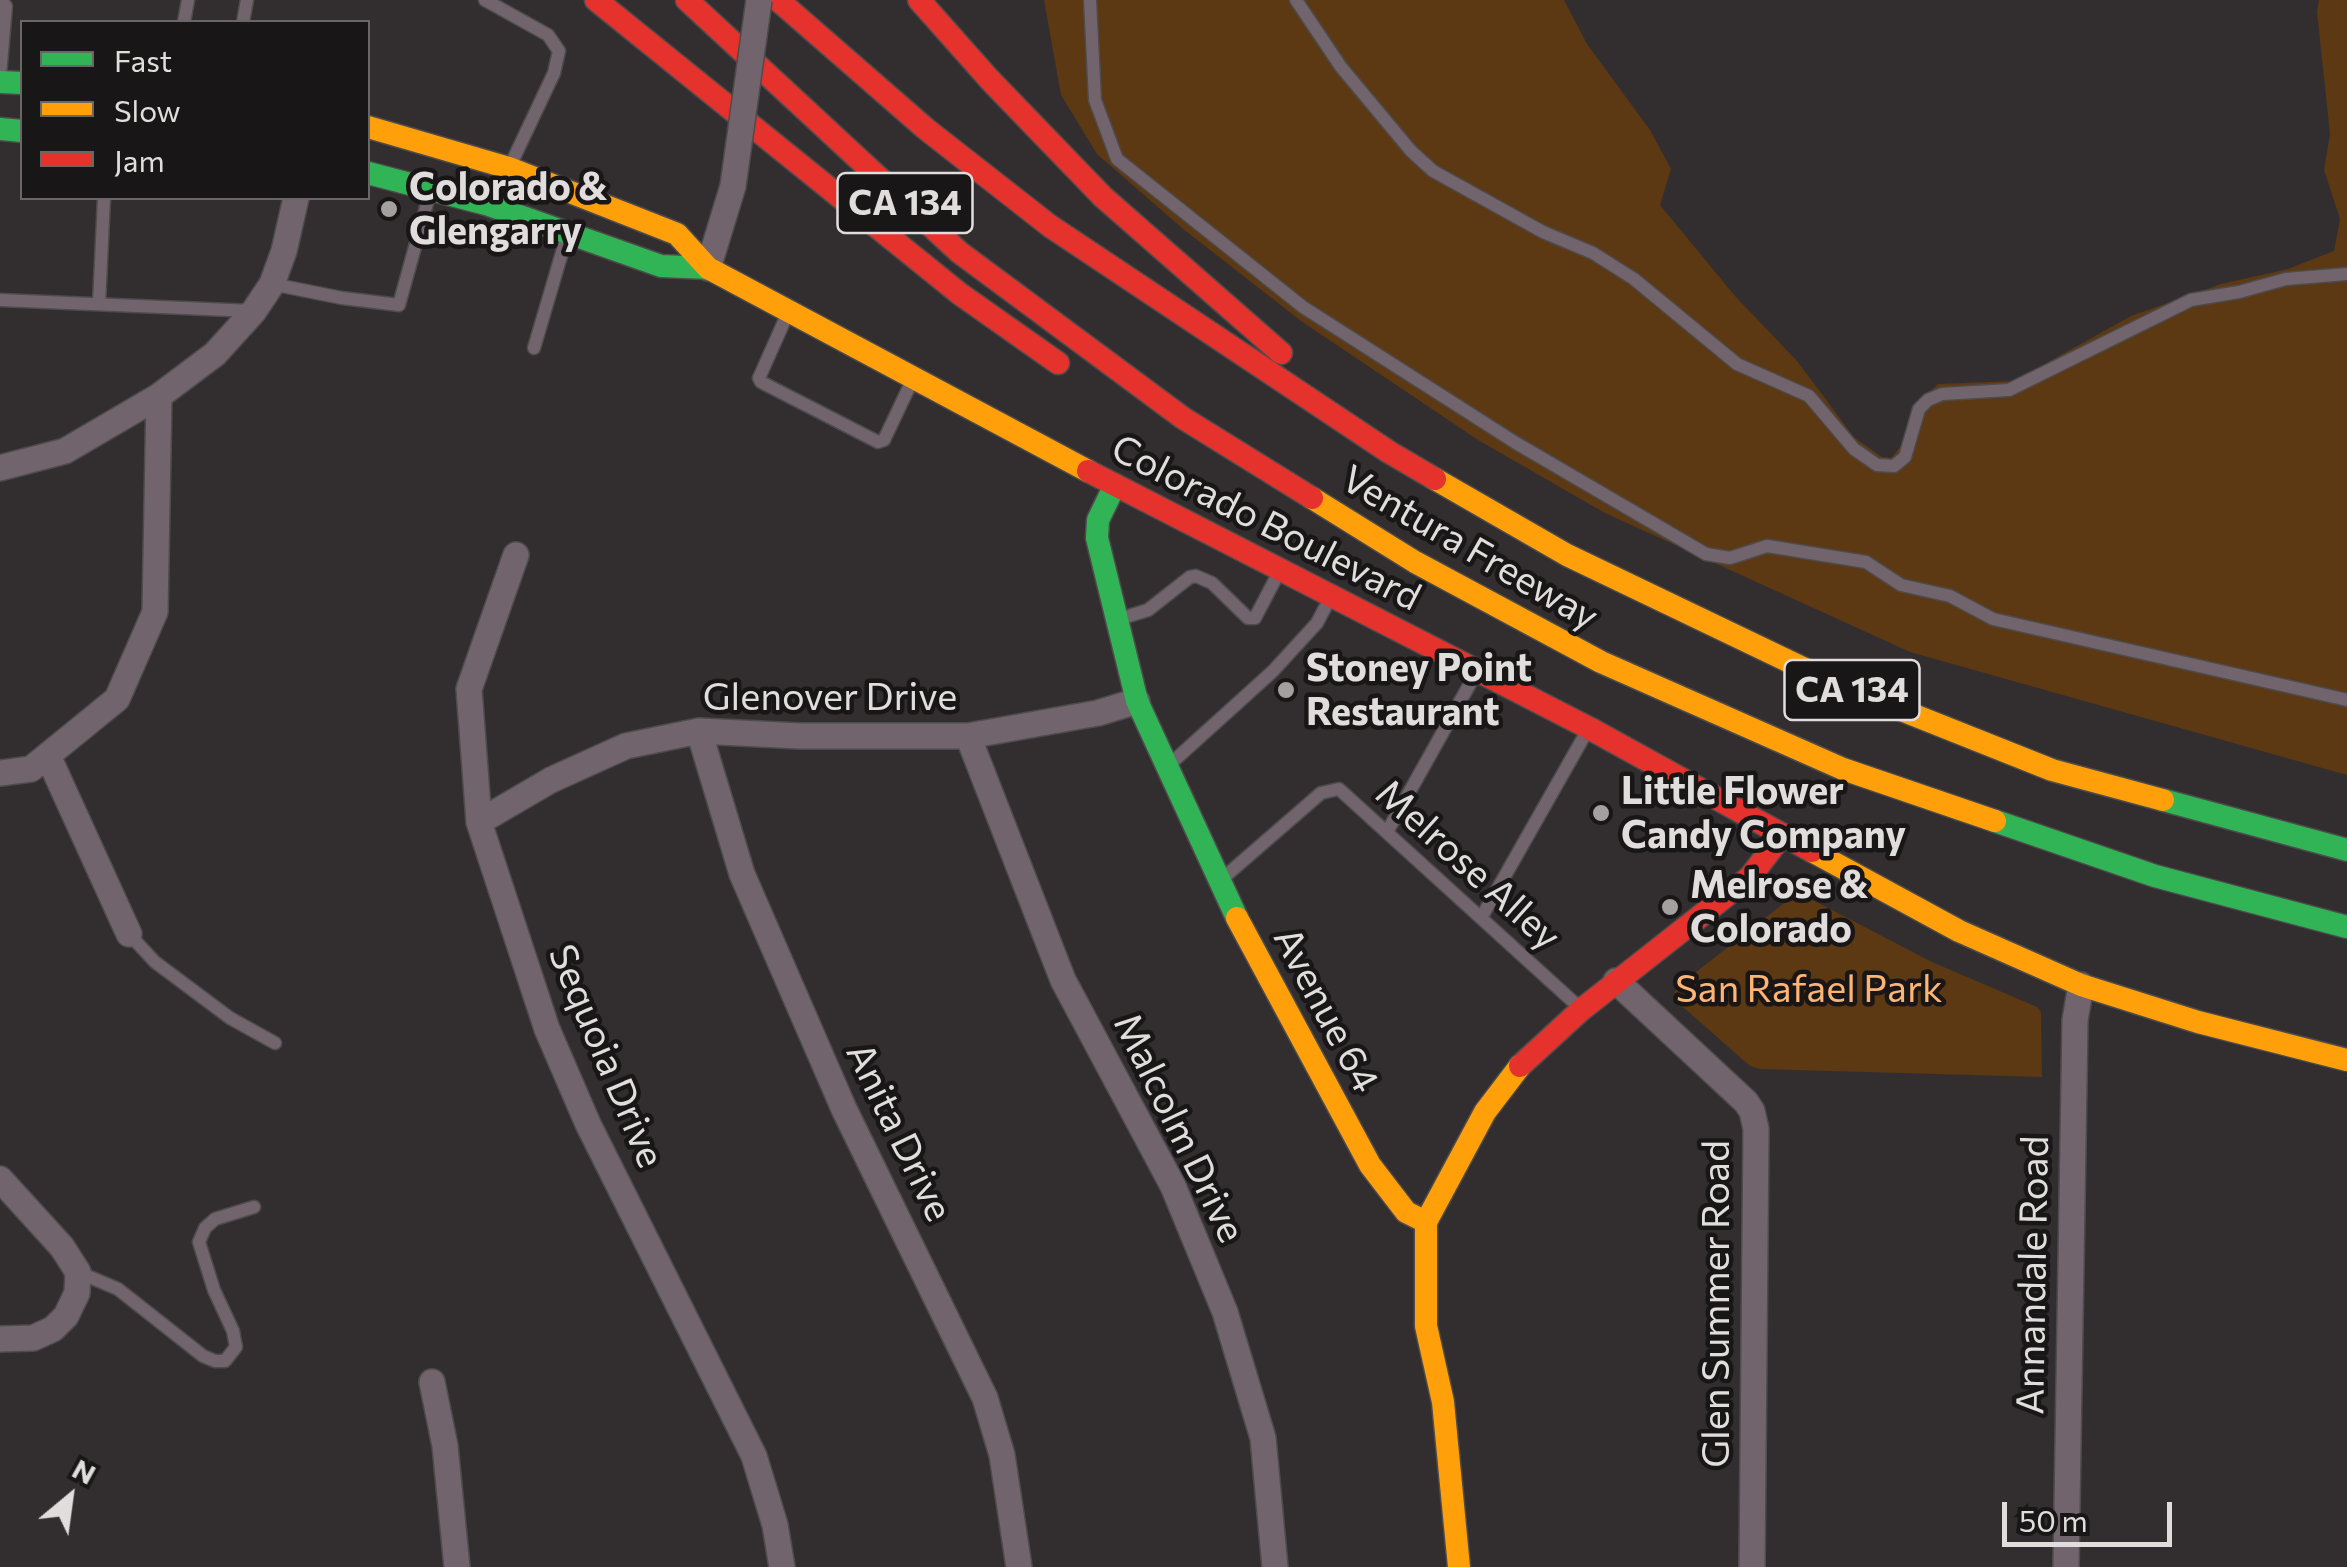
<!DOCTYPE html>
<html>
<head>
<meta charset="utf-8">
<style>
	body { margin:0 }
	#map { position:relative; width:2347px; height:1567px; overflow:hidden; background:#322e2f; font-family:Commissioner,sans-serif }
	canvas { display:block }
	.legend { position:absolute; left:20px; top:20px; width:350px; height:180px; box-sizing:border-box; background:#191617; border:2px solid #696666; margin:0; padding:12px 18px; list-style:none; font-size:30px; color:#e1dddd }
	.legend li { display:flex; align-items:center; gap:20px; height:50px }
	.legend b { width:50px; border:2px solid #696666 }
	.north { position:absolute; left:20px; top:1447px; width:100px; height:100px; -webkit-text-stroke:8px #191617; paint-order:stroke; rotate:29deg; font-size:28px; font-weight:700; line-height:40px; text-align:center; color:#e1dddd }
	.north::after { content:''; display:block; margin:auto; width:35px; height:45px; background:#e1dddd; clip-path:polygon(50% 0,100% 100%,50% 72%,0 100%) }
	.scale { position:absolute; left:2002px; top:1502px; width:170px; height:45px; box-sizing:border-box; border:5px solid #e1dddd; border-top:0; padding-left:12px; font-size:30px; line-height:35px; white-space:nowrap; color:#e1dddd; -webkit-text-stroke:8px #191617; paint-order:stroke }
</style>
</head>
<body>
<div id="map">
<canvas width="2347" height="1567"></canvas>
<ul class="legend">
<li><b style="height:12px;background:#30b455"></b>Fast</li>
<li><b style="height:12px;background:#ff9f0a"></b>Slow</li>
<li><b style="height:12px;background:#e5322d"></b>Jam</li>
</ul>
<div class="north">N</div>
<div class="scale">50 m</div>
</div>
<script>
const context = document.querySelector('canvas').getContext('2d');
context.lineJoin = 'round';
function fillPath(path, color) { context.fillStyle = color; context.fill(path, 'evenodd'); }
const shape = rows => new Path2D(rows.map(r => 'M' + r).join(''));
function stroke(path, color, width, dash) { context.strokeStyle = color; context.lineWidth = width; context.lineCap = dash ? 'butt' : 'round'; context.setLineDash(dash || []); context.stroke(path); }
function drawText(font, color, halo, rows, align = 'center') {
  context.font = font + ' Commissioner,sans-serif'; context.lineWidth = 9; context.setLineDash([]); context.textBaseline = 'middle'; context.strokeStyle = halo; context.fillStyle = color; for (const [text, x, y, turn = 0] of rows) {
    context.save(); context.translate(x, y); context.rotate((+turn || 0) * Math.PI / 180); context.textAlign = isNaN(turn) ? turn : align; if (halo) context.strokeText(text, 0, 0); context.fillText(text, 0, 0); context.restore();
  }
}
const green = shape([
	[1044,0,1564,0,1587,44,1650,130,1671,169,1660,205,1735,296,1797,361,1854,437,1882,457,1891,458,1905,441,1917,405,1938,384,2014,381,2131,316,2221,284,2288,269,2334,251,2340,219,2324,170,2330,134,2317,12,2319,0,2347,0,2347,775,1910,652,1605,513,1478,440,1301,321,1182,228,1097,154,1061,95],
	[1793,896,1807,897,1932,962,2037,1007,2041,1012,2042,1077,1760,1069,1750,1066,1676,1001,1674,994,1677,987]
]);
const lane = shape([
	[485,0,548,35,559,51,554,73,512,162],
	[1090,0,1095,100,1117,159,1303,307,1516,443,1706,554,1730,558,1767,546,1866,562,1901,585,1950,596,1993,619,2347,700],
	[1296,0,1341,67,1411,151,1433,171,1543,232,1593,253,1634,279,1737,364,1809,396,1854,449,1877,465,1894,466,1905,457,1919,409,1928,400,1942,394,2009,390,2191,300,2239,292,2286,279,2347,274],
	[184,22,188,0],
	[243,22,247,0],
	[0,75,6,6,1,0],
	[272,284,342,298,399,305,429,196],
	[0,300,252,311],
	[99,304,104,198],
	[787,315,759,378,761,382,878,442,884,440,911,383],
	[534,348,566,239],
	[1119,619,1148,610,1190,577,1196,576,1212,583,1248,618,1255,618,1278,574],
	[1168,766,1273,671,1317,623,1328,602],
	[1387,832,1476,673],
	[1222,879,1321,793,1339,789,1580,1008],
	[1481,918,1586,733],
	[129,934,155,962,230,1018,275,1043],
	[78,1272,118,1289,203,1356,215,1361,225,1361,236,1347,233,1331,214,1290,199,1242,205,1228,215,1219,254,1207]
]);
const street = shape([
	[708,268,733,186],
	[0,468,65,451,159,396,215,354,254,311,272,284,284,251,296,198],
	[516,555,469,689,479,822,547,1029,588,1124,754,1456,775,1525,782,1567],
	[699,731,742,874,844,1109,985,1398,1002,1455,1019,1567],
	[968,736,1063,980,1173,1186,1225,1312,1263,1438,1275,1567],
	[48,756,129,934],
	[0,773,31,769,117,699,155,612,159,396],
	[479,822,551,780,626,746,699,731,800,736,968,736,1098,713,1137,701],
	[1616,981,1746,1102,1752,1111,1756,1129,1752,1567],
	[0,1179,62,1247,78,1272,77,1293,66,1316,53,1329,33,1338,0,1339],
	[432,1382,445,1446,457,1567],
	[2066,1567,2075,1020,2081,985]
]);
const fast = shape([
	[0,82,22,83],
	[0,129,22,131],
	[368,173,486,204,661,266,708,268],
	[1115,485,1098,520,1097,538,1137,701,1237,918],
	[2163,800,2347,850],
	[1995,821,2155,876,2347,927]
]);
const slow = shape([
	[368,127,509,168,677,234,708,268,1088,471],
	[1435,479,1567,555,1836,684,2052,770,2163,800],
	[1312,498,1415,562,1601,662,1843,769,1995,821],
	[1812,851,1959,931,2081,985,2198,1022,2347,1060],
	[1237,918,1370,1165,1406,1212,1426,1222],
	[1459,1567,1443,1402,1426,1326,1426,1222,1485,1112,1520,1066]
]);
const jam = shape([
	[596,0,960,294,1058,363],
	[687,0,959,252,1183,418,1312,498],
	[778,0,926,129,1050,226,1389,452,1435,479],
	[919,0,990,80,1103,197,1281,353],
	[1088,471,1589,728,1812,851],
	[1520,1066,1581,1010,1750,877,1782,835]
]);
const streetBridge = shape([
	[733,186,759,0]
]);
const markers = [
	[389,209,10,"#a4a0a0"],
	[1286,690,10,"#a4a0a0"],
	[1601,813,10,"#a4a0a0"],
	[1670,907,10,"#a4a0a0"]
];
const shields = [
	[905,203,135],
	[1852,690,135]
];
const shieldNames = [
	["CA 134",905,203],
	["CA 134",1852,690]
];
const poiNames = [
	["Colorado &",409,187],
	["Glengarry",409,231],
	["Stoney Point",1306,668],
	["Restaurant",1306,712],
	["Little Flower",1621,791],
	["Candy Company",1621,835],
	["Melrose &",1690,885],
	["Colorado",1690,929]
];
const streetNames = [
	["Colorado Boulevard",1266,523,27],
	["Ventura Freeway",1470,548,30],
	["Glenover Drive",830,697],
	["Melrose Alley",1468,865,42],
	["Avenue 64",1326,1010,62],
	["Sequoia Drive",606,1056,67],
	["Malcolm Drive",1179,1128,64],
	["Anita Drive",899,1132,64],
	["Annandale Road",2033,1275,-89],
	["Glen Summer Road",1716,1304,-90]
];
const parkNames = [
	["San Rafael Park",1809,989]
];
fillPath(green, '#5c3813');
stroke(lane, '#4d4b4b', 15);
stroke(street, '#4d4b4b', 28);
stroke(fast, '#4d4b4b', 25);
stroke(slow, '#4d4b4b', 25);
stroke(jam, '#4d4b4b', 25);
stroke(lane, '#71646d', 12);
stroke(street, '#71646d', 25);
stroke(fast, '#30b455', 22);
stroke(slow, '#ff9f0a', 22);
stroke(jam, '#e5322d', 22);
stroke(streetBridge, '#4d4b4b', 28, []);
stroke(streetBridge, '#71646d', 25);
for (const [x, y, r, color] of markers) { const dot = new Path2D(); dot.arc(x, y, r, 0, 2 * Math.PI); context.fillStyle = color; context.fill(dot); stroke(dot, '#191617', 4); }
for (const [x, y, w] of shields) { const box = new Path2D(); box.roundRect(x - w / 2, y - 30, w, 60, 8); context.fillStyle = '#191617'; context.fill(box); stroke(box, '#e1dddd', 2.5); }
drawText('bold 35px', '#e1dddd', null, shieldNames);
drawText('bold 38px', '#e1dddd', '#191617', poiNames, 'left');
drawText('38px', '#e1dddd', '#191617', streetNames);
drawText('38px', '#feb473', '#191617', parkNames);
</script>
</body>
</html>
